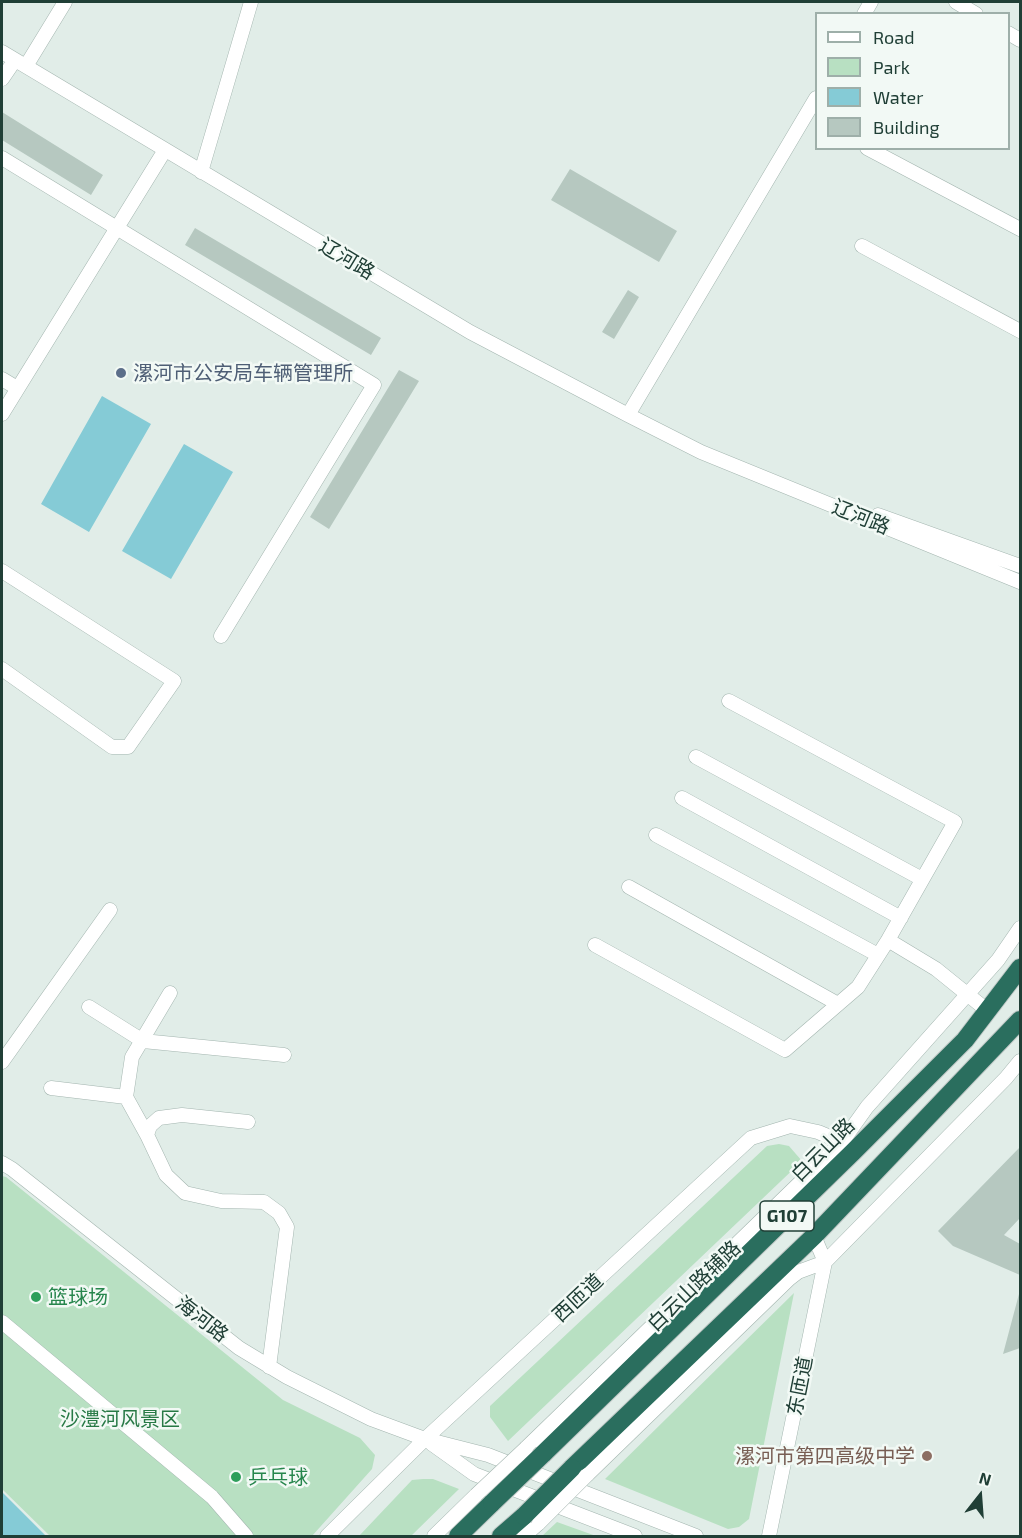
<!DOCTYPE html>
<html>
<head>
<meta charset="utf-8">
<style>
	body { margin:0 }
	#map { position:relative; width:1022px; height:1538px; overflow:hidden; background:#e1ede8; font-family:"Exo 2",sans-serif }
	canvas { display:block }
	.frame { position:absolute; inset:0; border:3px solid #203f36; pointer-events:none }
	.legend { position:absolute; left:815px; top:12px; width:195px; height:138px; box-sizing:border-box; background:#f2f9f5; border:2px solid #9eafa9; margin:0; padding:8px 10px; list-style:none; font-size:18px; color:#203f36 }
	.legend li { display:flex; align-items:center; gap:12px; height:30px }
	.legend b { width:30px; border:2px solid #9eafa9 }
	.north { position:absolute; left:950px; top:1466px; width:60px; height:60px; -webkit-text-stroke:4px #f2f9f5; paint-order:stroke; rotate:17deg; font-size:16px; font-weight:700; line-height:24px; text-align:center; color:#203f36 }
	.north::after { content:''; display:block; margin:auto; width:21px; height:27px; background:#203f36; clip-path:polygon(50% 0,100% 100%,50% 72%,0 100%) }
</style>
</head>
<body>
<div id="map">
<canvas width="1022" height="1538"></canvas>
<div class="frame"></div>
<ul class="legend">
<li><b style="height:8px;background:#fff"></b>Road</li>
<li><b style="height:16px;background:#b8e0c2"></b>Park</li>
<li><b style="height:16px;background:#85cbd6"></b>Water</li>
<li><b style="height:16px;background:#b6c8c0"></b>Building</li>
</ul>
<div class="north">N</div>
</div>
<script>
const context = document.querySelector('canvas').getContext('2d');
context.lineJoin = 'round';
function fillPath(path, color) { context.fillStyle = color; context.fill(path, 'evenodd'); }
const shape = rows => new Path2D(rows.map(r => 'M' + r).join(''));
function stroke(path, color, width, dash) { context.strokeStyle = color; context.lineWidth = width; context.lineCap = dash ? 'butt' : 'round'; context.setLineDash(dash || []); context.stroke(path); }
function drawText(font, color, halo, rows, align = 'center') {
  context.font = font + ' "Exo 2","Noto Sans SC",sans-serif'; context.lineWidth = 5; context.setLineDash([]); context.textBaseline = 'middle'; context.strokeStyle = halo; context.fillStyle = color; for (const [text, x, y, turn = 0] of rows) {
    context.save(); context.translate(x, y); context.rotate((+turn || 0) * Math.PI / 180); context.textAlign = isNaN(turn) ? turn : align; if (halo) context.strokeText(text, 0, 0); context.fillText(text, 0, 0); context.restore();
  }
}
const green = shape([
	[779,1144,789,1146,802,1161,508,1441,490,1417,490,1406,767,1146],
	[2,1176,6,1177,283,1400,360,1438,375,1455,372,1469,312,1536,50,1536,2,1489],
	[794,1293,749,1519,739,1527,728,1529,605,1479],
	[423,1479,433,1479,459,1489,411,1536,359,1536,412,1480],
	[557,1522,596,1536,542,1536]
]);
const water = shape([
	[102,396,151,424,89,532,41,504],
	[184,444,233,472,171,579,122,551],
	[2,1492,46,1536,2,1536]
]);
const building = shape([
	[2,112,103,175,91,195,2,140],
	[570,169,677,231,659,262,551,200],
	[195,228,381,338,371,355,185,245],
	[628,290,639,297,614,339,602,332],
	[399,370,419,381,329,529,310,517],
	[1020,1147,1020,1218,1004,1235,1020,1244,1020,1275,953,1246,938,1231],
	[1019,1294,1020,1295,1020,1348,1003,1354]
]);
const minor = shape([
	[956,2,976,14],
	[864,14,871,2],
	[1008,33,1020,40],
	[2,52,470,332,628,415,701,452,1020,582],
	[26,66,65,2],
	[2,79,15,60],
	[867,148,1020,229],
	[2,158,374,385,221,636],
	[201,172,251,2],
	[862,246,1020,331],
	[2,379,17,388],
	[2,414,165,150],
	[628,415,816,98],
	[878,515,1020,566],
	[2,571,174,681,128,747,112,747,2,669],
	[696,757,922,879],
	[682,798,901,918],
	[656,835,878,955],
	[629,887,838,1004],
	[888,940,936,969,988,1011],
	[595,945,785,1050,858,987,888,940,955,822,729,701],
	[170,993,132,1057,126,1097,147,1135,166,1175,185,1193,221,1201,264,1202,279,1213,287,1227,269,1367],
	[89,1007,143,1041,284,1055],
	[2,1062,110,910],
	[51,1088,126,1097],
	[147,1135,150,1126,159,1118,182,1115,248,1122],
	[2,1163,12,1169,239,1348,287,1377,371,1419,425,1439,488,1455,696,1536],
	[2,1322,212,1497,246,1536],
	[432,1444,474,1474,635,1536],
	[526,1448,842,1142,867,1107,998,960,1020,928],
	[587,1475,789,1279,798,1272,825,1262,1006,1078,1020,1061],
	[327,1536,425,1439,751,1138,790,1126,818,1132,842,1142,848,1148],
	[434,1536,476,1495],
	[524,1536,539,1523],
	[769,1536,825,1262,814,1236]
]);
const highway = shape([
	[543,1454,853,1152,965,1040,1020,968],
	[572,1468,814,1236,1020,1020],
	[458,1536,492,1503],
	[501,1536,524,1516]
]);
const minorBridge = shape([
	[476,1495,526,1448],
	[539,1523,587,1475]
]);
const highwayBridge = shape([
	[492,1503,543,1454],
	[524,1516,572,1468]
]);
const markers = [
	[121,373,6,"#5c6f8a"],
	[36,1297,6,"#2e9e5b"],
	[927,1456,6,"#8d6e63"],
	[236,1477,6,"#2e9e5b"]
];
const shields = [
	[787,1216,54]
];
const shieldNames = [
	["G107",787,1216]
];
const streetNames = [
	["辽河路",347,259,31],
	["辽河路",861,517,22],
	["白云山路",823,1150,-45],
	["白云山路辅路",694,1286,-44],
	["西匝道",578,1298,-43],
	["海河路",202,1319,38],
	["东匝道",800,1386,-79]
];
const serviceNames = [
	["漯河市公安局车辆管理所",133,373]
];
const leisureNames = [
	["篮球场",48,1297],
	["乒乓球",248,1477]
];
const parkNames = [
	["沙澧河风景区",120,1419]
];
const educationNames = [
	["漯河市第四高级中学",915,1456]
];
fillPath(green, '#b8e0c2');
fillPath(water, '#85cbd6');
fillPath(building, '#b6c8c0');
stroke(minor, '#a3b5af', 15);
stroke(highway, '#c1c9c7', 20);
stroke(minor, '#fff', 14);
stroke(highway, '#2a6e5e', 18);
stroke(minorBridge, '#a3b5af', 15, []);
stroke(highwayBridge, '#c1c9c7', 20, []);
stroke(minorBridge, '#fff', 14);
stroke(highwayBridge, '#2a6e5e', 18);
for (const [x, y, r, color] of markers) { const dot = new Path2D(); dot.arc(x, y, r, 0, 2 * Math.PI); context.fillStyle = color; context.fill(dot); stroke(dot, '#f2f9f5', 2); }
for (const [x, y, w] of shields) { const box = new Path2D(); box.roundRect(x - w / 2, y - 15, w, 30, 4.5); context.fillStyle = '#f2f9f5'; context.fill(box); stroke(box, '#203f36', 1.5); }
drawText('bold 18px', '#203f36', null, shieldNames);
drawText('20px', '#203f36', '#f2f9f5', streetNames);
drawText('20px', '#4e5e75', '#f2f9f5', serviceNames, 'left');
drawText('20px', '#27864d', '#f2f9f5', leisureNames, 'left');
drawText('20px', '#277945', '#f2f9f5', parkNames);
drawText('20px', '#785e54', '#f2f9f5', educationNames, 'right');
</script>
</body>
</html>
